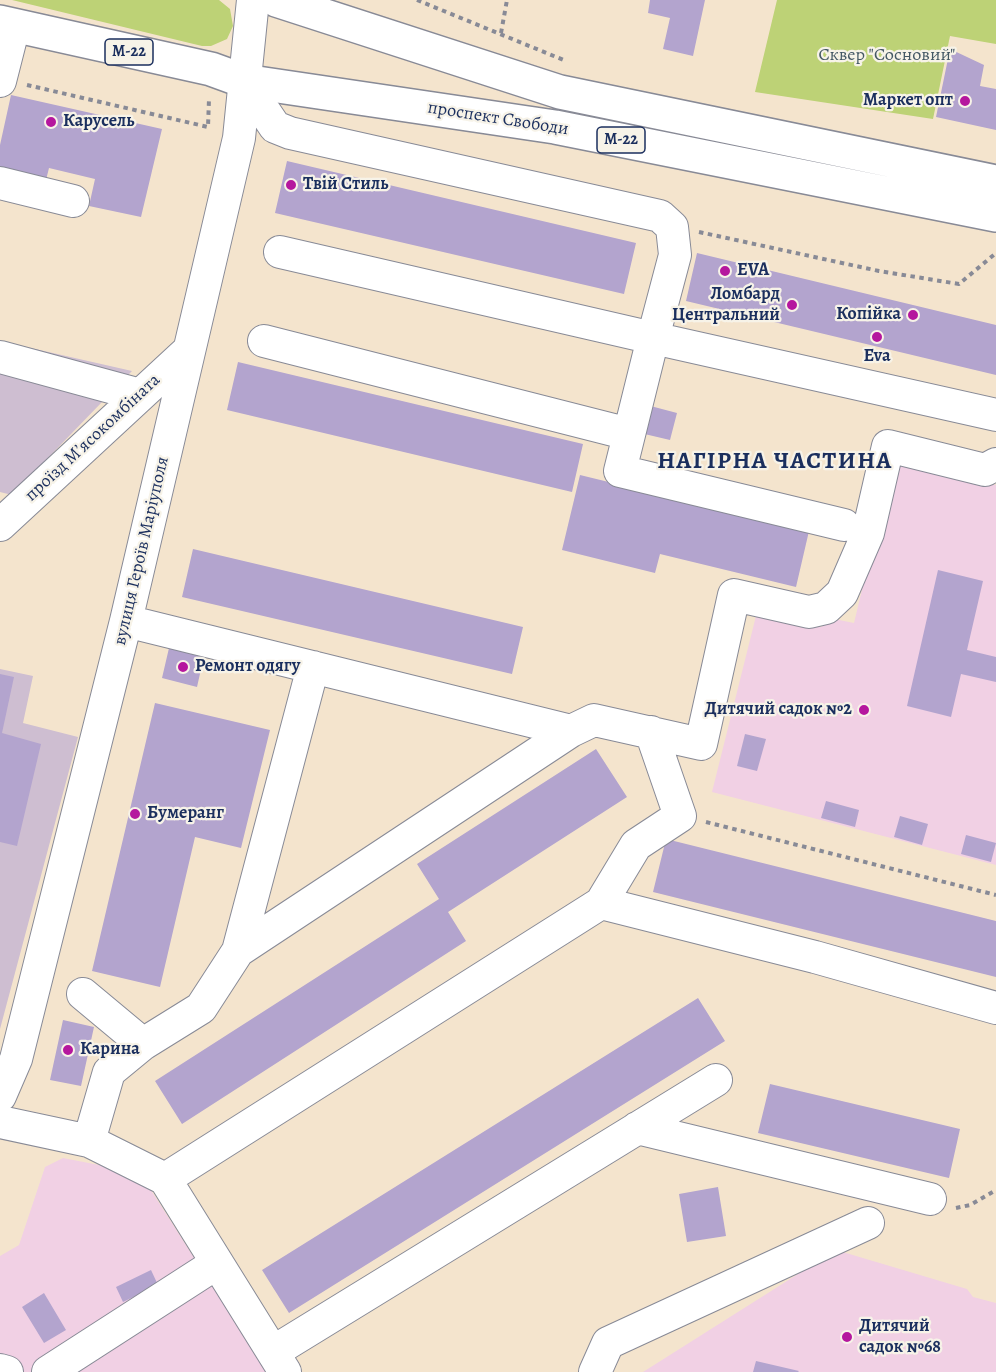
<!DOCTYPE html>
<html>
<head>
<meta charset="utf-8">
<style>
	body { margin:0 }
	canvas { display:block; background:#f4e4cd }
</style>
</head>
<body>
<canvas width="996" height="1372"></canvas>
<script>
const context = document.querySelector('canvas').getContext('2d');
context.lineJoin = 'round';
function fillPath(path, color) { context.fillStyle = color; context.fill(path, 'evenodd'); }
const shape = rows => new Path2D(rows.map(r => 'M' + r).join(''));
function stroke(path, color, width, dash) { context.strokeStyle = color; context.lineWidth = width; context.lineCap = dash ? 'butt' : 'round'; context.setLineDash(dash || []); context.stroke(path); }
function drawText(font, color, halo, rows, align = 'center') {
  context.font = font + ' Alegreya,serif'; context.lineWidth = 4.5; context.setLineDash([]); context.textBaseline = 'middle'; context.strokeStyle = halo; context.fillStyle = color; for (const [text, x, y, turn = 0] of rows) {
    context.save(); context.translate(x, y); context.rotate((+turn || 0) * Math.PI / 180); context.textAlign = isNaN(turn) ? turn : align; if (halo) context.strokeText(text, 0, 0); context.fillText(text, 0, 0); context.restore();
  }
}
const built = shape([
	[893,460,996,485,996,865,712,792,757,612,822,627,824,617,854,623],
	[63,1158,140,1173,267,1372,0,1372,0,1256,19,1245,45,1167],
	[836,1250,967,1289,973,1297,996,1303,996,1372,643,1372]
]);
const industrial = shape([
	[0,341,132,371,12,495,0,492],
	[0,669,33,676,23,723,78,737,0,1029]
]);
const green = shape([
	[12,0,219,0,230,9,233,26,227,39,211,46,202,46],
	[777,0,996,0,996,44,950,36,933,119,755,92]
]);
const building = shape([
	[650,0,705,0,693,56,663,49,670,18,648,13],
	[950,49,984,65,980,86,996,89,996,130,936,117],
	[11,95,162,129,141,217,89,206,95,179,49,168,46,180,0,170,0,145],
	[287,161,636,243,624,294,275,213],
	[697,253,996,325,996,375,686,301],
	[238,362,583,444,572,492,227,410],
	[643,404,677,413,670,440,636,432],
	[580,475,809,531,796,587,660,554,655,573,562,550],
	[193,549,523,627,512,674,182,597],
	[938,570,983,581,967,650,996,657,996,682,961,674,951,717,907,706],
	[169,648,204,656,197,687,162,678],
	[0,674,14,677,2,733,41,744,17,846,0,842],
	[155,703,270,730,241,848,195,837,160,987,92,971],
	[745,734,766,739,757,771,737,766],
	[596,749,627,797,448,912,466,941,182,1124,155,1081,439,899,417,864],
	[826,801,859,810,855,827,821,818],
	[900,816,928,824,922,845,894,837],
	[966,835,996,843,991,862,961,854],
	[666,839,996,921,996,977,653,892],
	[698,998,725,1041,289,1313,262,1270],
	[63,1020,94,1027,81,1086,50,1080],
	[770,1084,960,1129,949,1178,758,1133],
	[718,1187,726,1236,687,1242,679,1194],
	[151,1270,158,1285,123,1302,116,1287],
	[44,1293,66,1330,44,1343,22,1307],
	[756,1361,799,1371,798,1372,753,1372]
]);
const path = shape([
	[417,0,566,61],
	[501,33,507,0],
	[27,85,208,127,209,99],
	[699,232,879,271,959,284,996,253],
	[706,822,996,895],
	[956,1208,970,1205,996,1190]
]);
const minor = shape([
	[0,81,14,26],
	[244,81,275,127,290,133,660,216,672,227,675,255,653,338,996,415],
	[0,183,73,201],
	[280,252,653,338,620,471,844,525],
	[264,341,629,434],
	[0,357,140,395],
	[0,525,187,352],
	[126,621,571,731],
	[601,903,815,957,996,1008],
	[238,951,313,667],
	[83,994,143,1044],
	[0,1096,16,1059,126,621,239,138,253,0],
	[0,1122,89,1141,165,1179,285,1372],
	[637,1128,930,1199],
	[89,1141,109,1072,143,1044,201,1008,238,951,571,731,594,720,701,744,734,595,809,612,826,608,842,593,868,533,888,446,985,470,996,464],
	[165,1179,601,903,636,845,680,816,651,732],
	[273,1352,716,1080],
	[0,1370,7,1372],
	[48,1372,217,1263],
	[595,1372,608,1343,868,1223]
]);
const highway = shape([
	[276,0,560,92,996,182],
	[0,22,211,69,244,81,555,127,996,215]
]);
const markers = [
	[965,101,6,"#b5179e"],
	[51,122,6,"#b5179e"],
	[291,185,6,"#b5179e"],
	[725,271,6,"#b5179e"],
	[792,305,6,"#b5179e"],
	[913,315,6,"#b5179e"],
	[877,337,6,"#b5179e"],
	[183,667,6,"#b5179e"],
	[864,710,6,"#b5179e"],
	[135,814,6,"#b5179e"],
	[68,1050,6,"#b5179e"],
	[847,1337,6,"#b5179e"]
];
const shields = [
	[129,52,48],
	[621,140,48]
];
const shieldNames = [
	["М-22",129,52],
	["М-22",621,140]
];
const parkNames = [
	["Сквер \"Сосновий\"",887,56]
];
const poiNames = [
	["Маркет опт",953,101,"right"],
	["Карусель",63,122],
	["Твій Стиль",303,185],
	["EVA",737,271],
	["Ломбард",780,295,"right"],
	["Центральний",780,316,"right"],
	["Копійка",901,315,"right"],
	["Eva",877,357,"center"],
	["Ремонт одягу",195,667],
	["Дитячий садок №2",852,710,"right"],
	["Бумеранг",147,814],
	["Карина",80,1050],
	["Дитячий",859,1327],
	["садок №68",859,1348]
];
const streetNames = [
	["проспект Свободи",498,119,9],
	["проїзд Мʼясокомбіната",93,438,-43],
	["вулиця Героїв Маріуполя",142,551,-77]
];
const districtNames = [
	["НАГІРНА ЧАСТИНА",775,462]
];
fillPath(built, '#f1d0e4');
fillPath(industrial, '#cebed1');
fillPath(green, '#bdd276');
fillPath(building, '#b3a4ce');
stroke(minor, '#888a96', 34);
stroke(highway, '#888a96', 36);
stroke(path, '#888a96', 4, [4.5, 4.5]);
stroke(minor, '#fff', 32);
stroke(highway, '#fff', 33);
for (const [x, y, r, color] of markers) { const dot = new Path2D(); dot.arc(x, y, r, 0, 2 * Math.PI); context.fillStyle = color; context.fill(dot); stroke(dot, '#f7f3e8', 2); }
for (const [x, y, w] of shields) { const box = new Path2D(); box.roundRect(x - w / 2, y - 13, w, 26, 4.5); context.fillStyle = '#f7f3e8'; context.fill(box); stroke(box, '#1b2f5e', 1.5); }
drawText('bold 16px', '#1b2f5e', null, shieldNames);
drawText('18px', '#445864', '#f7f3e8', parkNames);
drawText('bold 18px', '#1b2f5e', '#f7f3e8', poiNames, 'left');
drawText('18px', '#1b2f5e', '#f7f3e8', streetNames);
context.letterSpacing = '1.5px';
drawText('bold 24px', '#1b2f5e', '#f7f3e8', districtNames);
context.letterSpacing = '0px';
</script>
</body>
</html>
